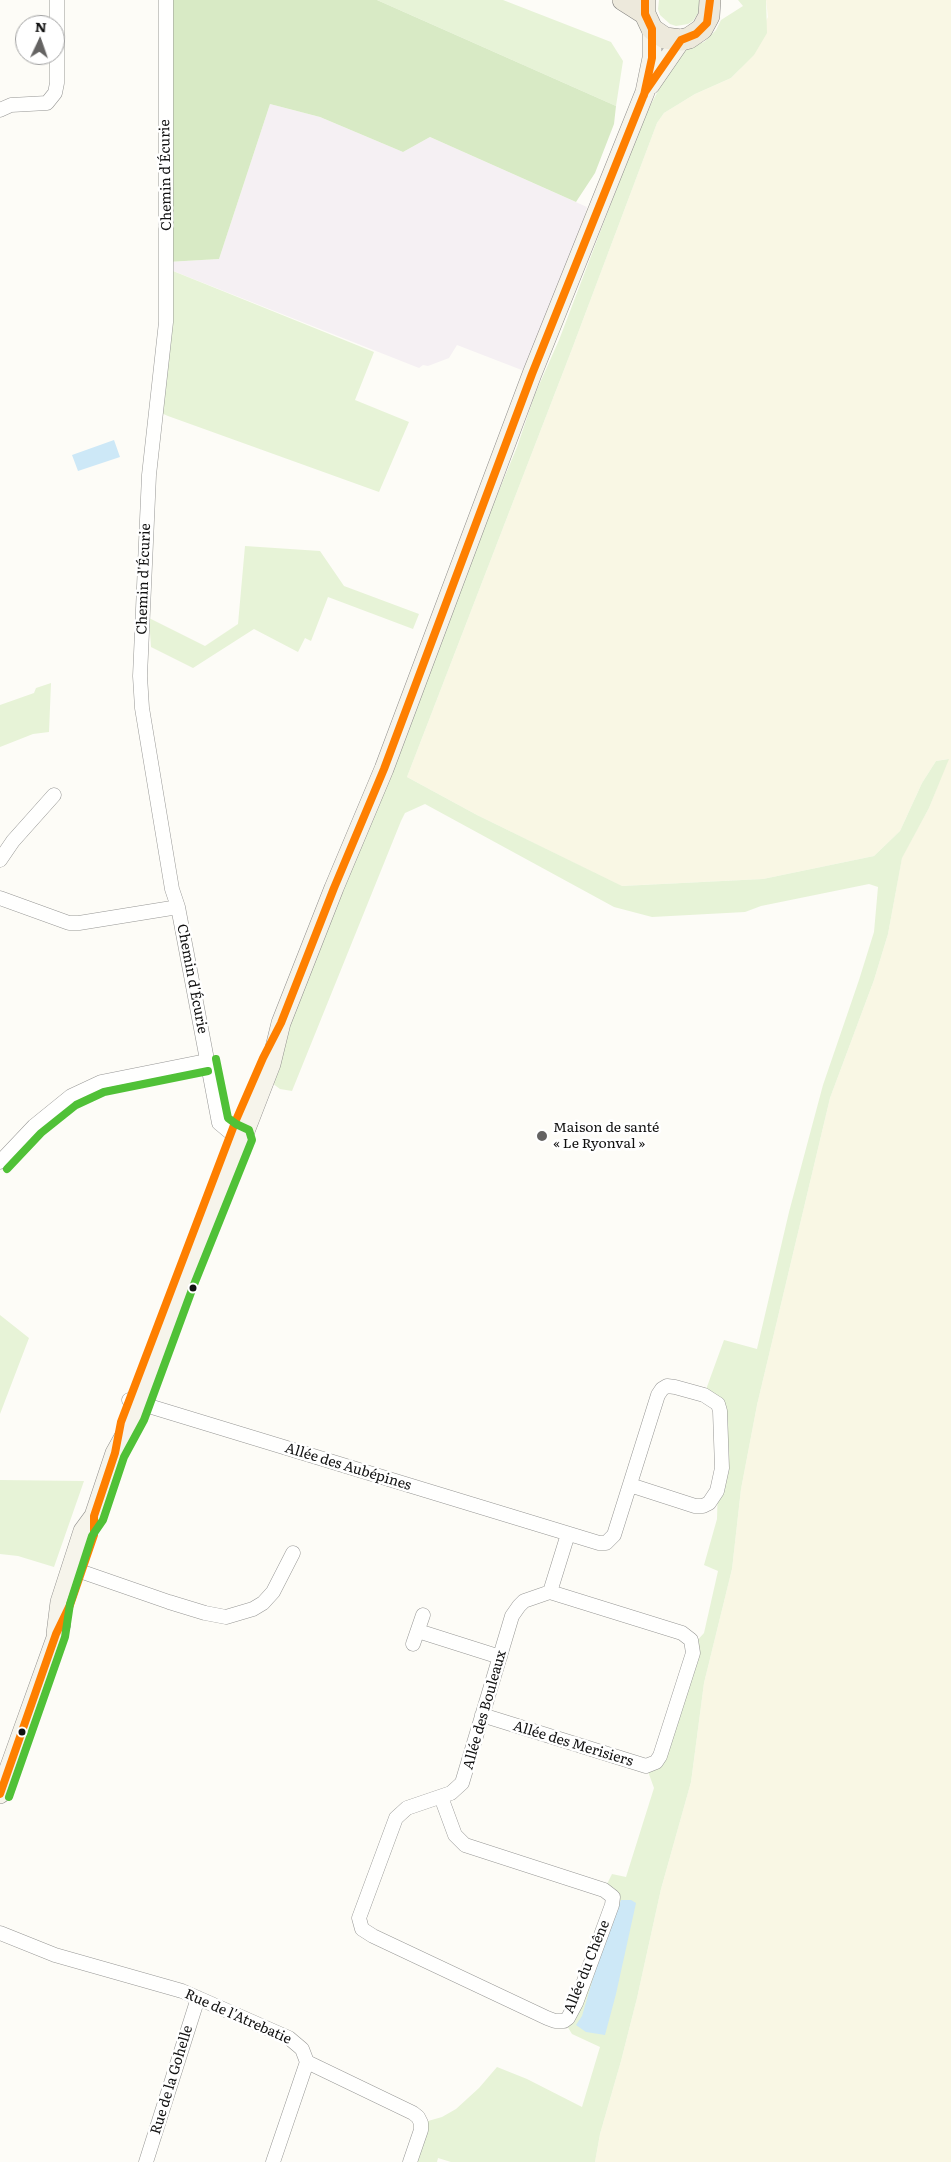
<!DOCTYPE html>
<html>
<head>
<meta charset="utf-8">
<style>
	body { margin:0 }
	#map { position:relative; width:951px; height:2162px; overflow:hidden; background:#fdfcf7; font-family:Literata,serif }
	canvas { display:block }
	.north { position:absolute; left:15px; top:15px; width:50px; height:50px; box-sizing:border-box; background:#fff; border:1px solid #a0a0a0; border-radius:50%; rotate:3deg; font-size:14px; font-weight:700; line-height:20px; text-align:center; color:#111 }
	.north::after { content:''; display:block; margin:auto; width:18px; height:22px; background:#646362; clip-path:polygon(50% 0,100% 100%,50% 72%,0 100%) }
</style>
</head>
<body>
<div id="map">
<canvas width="951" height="2162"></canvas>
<div class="north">N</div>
</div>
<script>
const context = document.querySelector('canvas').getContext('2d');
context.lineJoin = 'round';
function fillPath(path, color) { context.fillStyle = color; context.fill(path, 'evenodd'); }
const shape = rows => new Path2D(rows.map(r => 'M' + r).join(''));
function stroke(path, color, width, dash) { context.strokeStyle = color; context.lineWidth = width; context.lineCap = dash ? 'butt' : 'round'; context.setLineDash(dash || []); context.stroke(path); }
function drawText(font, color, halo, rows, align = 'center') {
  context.font = font + ' Literata,serif'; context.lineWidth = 5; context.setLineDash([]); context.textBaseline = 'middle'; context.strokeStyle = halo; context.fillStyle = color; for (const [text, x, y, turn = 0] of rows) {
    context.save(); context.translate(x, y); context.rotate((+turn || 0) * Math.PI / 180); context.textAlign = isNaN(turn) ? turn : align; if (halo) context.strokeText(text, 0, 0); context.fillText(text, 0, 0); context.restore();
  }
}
const industrial = shape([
	[270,104,320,117,403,152,430,137,587,207,565,293,532,374,457,345,449,358,428,366,423,365,419,368,168,269,167,262,219,259]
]);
const farmland = shape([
	[766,0,951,0,951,2162,595,2162,600,2134,621,2061,637,1998,661,1889,691,1782,704,1683,732,1569,741,1489,757,1405,830,1098,874,980,888,934,902,857,929,808,948,759,936,761,922,783,900,831,874,856,763,879,621,886,477,815,407,777,572,349,657,123,664,113,695,94,731,78,740,69,768,17]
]);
const green = shape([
	[377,0,503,0,611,42,623,61,616,106],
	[659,0,700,0,700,10,693,21,688,24,676,26,670,24,660,15,658,9],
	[738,0,766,0,767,33,754,55,731,78,695,94,664,113,657,123,572,349,407,777,477,815,622,886,763,879,874,856,900,831,922,783,936,761,949,759,929,808,902,858,888,934,874,980,830,1098,757,1405,741,1489,732,1569,704,1683,691,1782,661,1889,637,1998,621,2061,600,2134,595,2162,451,2162,438,2158,437,2162,410,2162,421,2123,442,2117,456,2109,479,2088,497,2067,527,2079,582,2107,600,2047,572,2034,564,2021,612,1905,604,1890,612,1874,626,1877,654,1788,646,1766,656,1762,693,1645,704,1633,718,1571,704,1565,717,1519,720,1411,704,1395,724,1340,757,1349,789,1212,823,1085,859,980,874,932,878,887,869,884,761,906,745,912,652,917,614,907,425,804,405,813,401,821,292,1091,280,1089,272,1083,285,1032,365,833,380,803,462,580,517,447,535,394,559,340,644,117,677,56,688,48,704,42,716,30,721,20,743,6],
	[168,269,374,352,355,400,409,422,379,492,168,416,157,411],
	[245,546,320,551,344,586,419,614,413,629,328,597,311,641,305,638,298,652,254,629,193,668,151,647,149,618,205,646,238,624],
	[51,683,49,732,33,734,0,747,0,705,34,693,36,688],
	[0,1315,29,1338,0,1414],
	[0,1480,84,1481,54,1567,18,1556,0,1554]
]);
const forest = shape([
	[166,0,377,0,616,106,614,124,595,173,576,202,430,137,403,152,320,117,270,104,219,259,167,262]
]);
const water = shape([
	[114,440,120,457,78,471,72,455],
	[621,1900,631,1900,636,1903,616,1994,605,2035,586,2032,576,2025,582,2016,596,1968]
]);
const minor = shape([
	[166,0,166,322,149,475,140,676,142,708,172,889,178,907,219,1123,231,1133,242,1137],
	[0,110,11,105,47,103,55,93,57,83,57,0],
	[0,860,13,841,54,795],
	[0,898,69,923,79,923,178,907],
	[0,1162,34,1126,71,1096,101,1082,206,1061],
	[129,1400,599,1543,606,1543,614,1535,658,1395,662,1389,667,1386,675,1387,704,1395,718,1404,720,1411,722,1468,717,1491,709,1503,703,1506,695,1506,630,1485],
	[71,1568,169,1602,205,1613,226,1617,253,1609,263,1603,273,1592,293,1553],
	[418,1631,500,1657],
	[413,1644,423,1615],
	[482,1715,646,1766,656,1762,660,1756,693,1653,691,1640,682,1633,550,1592],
	[441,1797,455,1835,465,1845,604,1890,613,1897,612,1905,576,2003,568,2018,564,2021,555,2021,547,2018,373,1936,362,1929,359,1918,396,1818,407,1808,451,1793,462,1783,512,1616,519,1606,524,1601,550,1592,568,1534],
	[0,1933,55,1955,182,1991,289,2038,302,2049,307,2062,413,2113,418,2117,421,2123,421,2130,410,2162],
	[146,2162,198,1998],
	[273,2162,307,2062]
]);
const secondary = shape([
	[650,85,681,40],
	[56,1634,60,1602,83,1531,94,1516,115,1453,135,1417,184,1283,206,1232,271,1064,281,1023,334,888,384,769,532,374,637,112,645,92,652,58,652,29],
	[0,1794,61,1624]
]);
const primary = shape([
	[623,0,645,14],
	[645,0,645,14,652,29,665,38,681,40,689,38,702,29,709,16,710,0]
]);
const bus1 = shape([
	[644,95,652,58,652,29,645,14,645,0],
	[0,1794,56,1634,70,1605,94,1535,94,1516,115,1453,121,1422,236,1120,263,1058,281,1023,334,888,384,769,532,374,645,92,681,40,696,34,707,23,710,0]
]);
const bus2 = shape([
	[7,1169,41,1133,76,1105,104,1092,208,1071],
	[9,1797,65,1637,70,1604,92,1536,103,1520,124,1457,144,1420,193,1287,252,1140,249,1130,236,1124,228,1118,216,1059]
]);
const markers = [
	[542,1136,6,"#646362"],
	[193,1288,4.5,"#111"],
	[22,1732,4.5,"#111"]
];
const streetNames = [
	["Chemin d'Écurie",166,175,-91],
	["Chemin d'Écurie",144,579,-88],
	["Chemin d'Écurie",192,979,79],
	["Allée des Aubépines",348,1467,17],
	["Allée des Bouleaux",485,1710,-74],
	["Allée des Merisiers",573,1744,17],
	["Allée du Chêne",587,1967,-68],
	["Rue de l'Atrebatie",238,2017,24],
	["Rue de la Gohelle",172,2080,-73]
];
const poiNames = [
	["Maison de santé",553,1128],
	["« Le Ryonval »",553,1144]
];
fillPath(industrial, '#f5f0f3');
fillPath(farmland, '#f9f7e4');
fillPath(green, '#e7f3d7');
fillPath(forest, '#d8eac5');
fillPath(water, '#cde8f7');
stroke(minor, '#979795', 15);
stroke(secondary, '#8e8d8b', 20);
stroke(primary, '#858482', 22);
stroke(minor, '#fffffe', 14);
stroke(secondary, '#f6f4eb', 19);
stroke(primary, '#ede9dc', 21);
stroke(bus1, '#fe7f00', 8);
stroke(bus2, '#50c137', 8);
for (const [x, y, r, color] of markers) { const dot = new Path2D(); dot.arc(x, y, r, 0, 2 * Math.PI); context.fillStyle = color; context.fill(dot); stroke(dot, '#fff', 2); }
drawText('14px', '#111', '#fff', streetNames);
drawText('14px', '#111', '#fff', poiNames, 'left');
</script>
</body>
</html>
